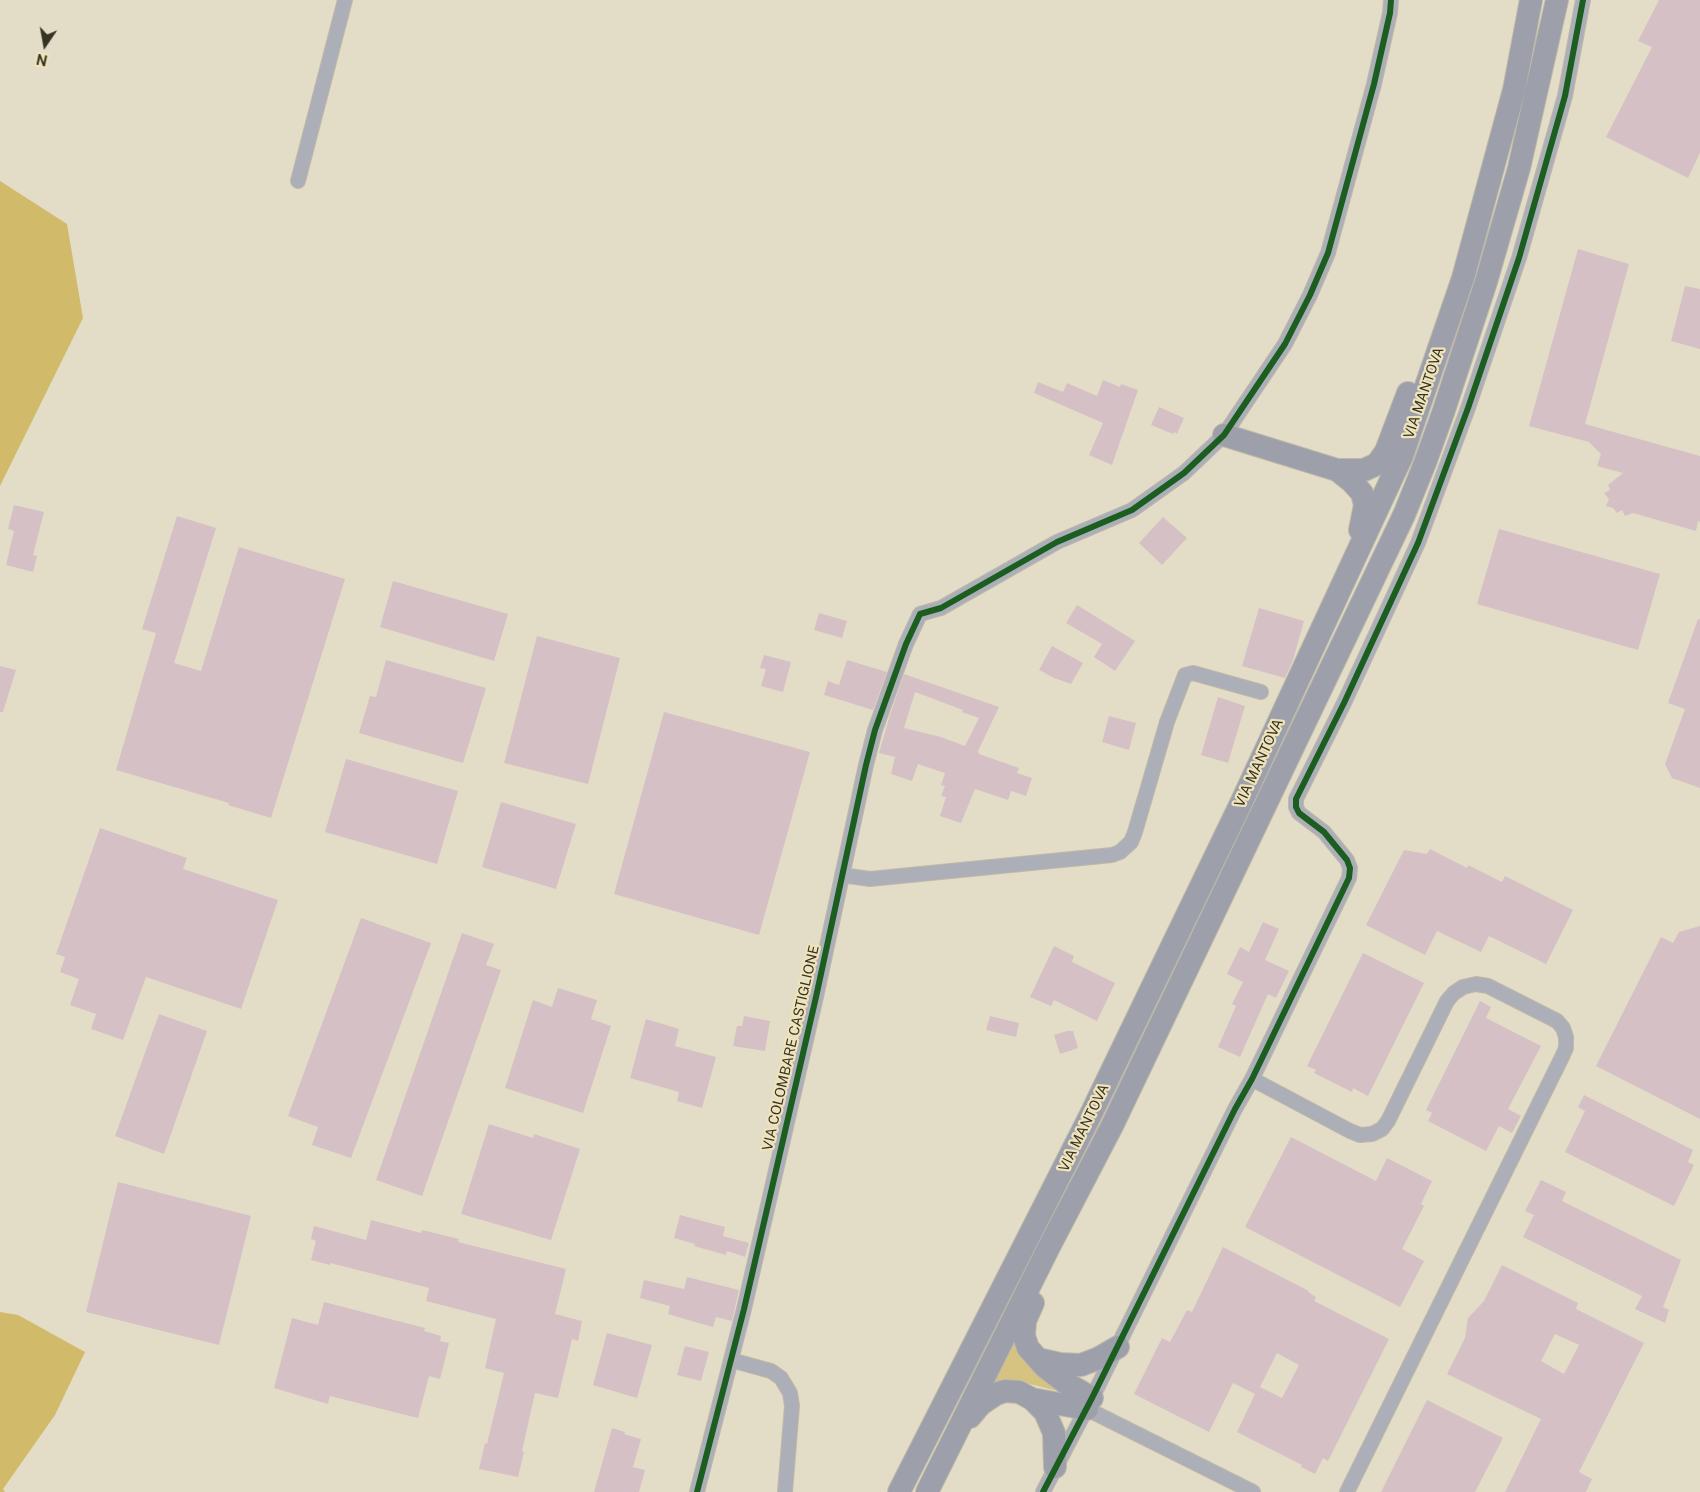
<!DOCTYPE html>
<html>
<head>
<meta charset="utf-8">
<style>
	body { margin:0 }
	#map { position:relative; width:1700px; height:1492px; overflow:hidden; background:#e3ddc7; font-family:"Public Sans",sans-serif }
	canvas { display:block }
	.north { position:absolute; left:20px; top:20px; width:50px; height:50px; -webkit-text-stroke:4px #efe3bb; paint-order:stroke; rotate:192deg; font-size:14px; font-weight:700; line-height:20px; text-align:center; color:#373323 }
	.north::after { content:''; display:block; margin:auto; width:18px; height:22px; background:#373323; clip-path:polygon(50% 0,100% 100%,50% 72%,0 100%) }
</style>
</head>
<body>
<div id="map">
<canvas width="1700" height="1492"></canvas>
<div class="north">N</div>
</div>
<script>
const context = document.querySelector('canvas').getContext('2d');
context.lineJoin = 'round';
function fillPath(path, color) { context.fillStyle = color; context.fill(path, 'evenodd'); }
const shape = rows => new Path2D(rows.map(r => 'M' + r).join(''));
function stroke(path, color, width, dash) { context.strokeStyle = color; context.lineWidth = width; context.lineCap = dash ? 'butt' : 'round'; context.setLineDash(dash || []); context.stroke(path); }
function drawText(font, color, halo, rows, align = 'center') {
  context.font = font + ' "Public Sans",sans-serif'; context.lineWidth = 4.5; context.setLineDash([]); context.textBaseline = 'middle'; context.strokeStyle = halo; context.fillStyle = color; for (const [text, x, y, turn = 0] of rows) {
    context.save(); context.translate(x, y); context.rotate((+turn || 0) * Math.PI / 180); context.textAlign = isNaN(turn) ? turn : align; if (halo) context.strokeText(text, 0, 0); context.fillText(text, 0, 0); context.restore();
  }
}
const green = shape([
	[1016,1333,1069,1394,1014,1380,1001,1381,989,1385]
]);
const forest = shape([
	[0,181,67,224,83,318,0,486],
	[0,1312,18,1315,85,1352,55,1415,3,1489,5,1492,0,1492]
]);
const building = shape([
	[1659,0,1700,0,1700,153,1688,178,1606,137,1652,47,1638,41],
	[1578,249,1629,264,1585,424,1700,456,1700,522,1698,521,1696,531,1633,513,1625,516,1622,510,1617,513,1613,508,1606,506,1609,499,1604,493,1610,490,1608,485,1623,473,1597,466,1601,454,1589,442,1529,426],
	[1685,286,1700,289,1700,349,1671,341],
	[1103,380,1120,387,1121,384,1138,390,1112,465,1089,455,1103,423,1034,393,1038,382,1063,392,1067,383,1097,396],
	[1159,407,1184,418,1177,434,1174,432,1173,434,1151,425],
	[14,505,44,512,33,555,37,556,33,572,6,565,14,531,8,529],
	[177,516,216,528,174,663,201,671,239,547,345,579,271,818,228,805,229,803,116,770,156,633,142,629],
	[1163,517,1187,538,1162,565,1139,543],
	[1499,529,1660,574,1638,650,1477,604],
	[393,581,508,614,494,661,380,627],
	[1077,605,1135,641,1115,671,1094,657,1102,644,1066,623],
	[1259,608,1304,621,1293,660,1285,678,1242,666],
	[819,613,847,621,842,638,814,630],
	[1698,619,1700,619,1700,788,1672,778,1665,764,1685,709,1668,703],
	[537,636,620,658,588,784,504,763],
	[1052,646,1083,663,1071,684,1054,678,1039,670],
	[764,655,791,662,783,692,761,686,766,669,760,668],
	[386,660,486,688,463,763,359,733,370,696,376,697],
	[847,660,887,672,873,710,824,695,828,681,839,685],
	[0,666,16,670,3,712,0,712],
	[904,674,999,707,978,751,979,754,1019,768,1017,773,1032,778,1026,796,1011,791,1008,800,975,789,961,823,940,816,946,797,941,796,945,786,941,785,945,773,918,764,912,781,891,774,895,757,879,753,890,715],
	[915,692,963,710,962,712,979,718,965,746,941,737,904,728],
	[1218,697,1245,706,1228,763,1201,755],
	[664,712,810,752,759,935,614,894],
	[1109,716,1136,723,1129,750,1102,742],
	[346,759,458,791,437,864,325,832],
	[501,802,576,824,556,889,482,867],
	[100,828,187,858,183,869,278,900,241,1009,146,977,123,1040,91,1029,96,1014,70,1005,79,979,60,972,65,957,56,954],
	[1430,849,1467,868,1468,865,1502,882,1505,876,1573,910,1546,964,1489,936,1481,952,1437,931,1425,955,1366,925,1404,850,1427,854],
	[361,918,431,943,351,1158,312,1145,318,1127,288,1116],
	[1263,922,1279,929,1265,960,1289,971,1276,998,1268,994,1240,1057,1218,1047,1236,1006,1232,1004,1243,982,1227,974,1240,947,1249,952],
	[1700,926,1700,1119,1596,1066,1661,937,1673,943,1679,932],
	[462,933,494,944,486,965,501,970,422,1196,376,1180],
	[1054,946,1074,956,1072,962,1115,983,1097,1021,1054,1000,1051,1006,1030,997],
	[1363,953,1424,983,1368,1096,1353,1088,1352,1092,1314,1073,1316,1070,1307,1066],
	[558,988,597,1000,591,1019,611,1026,583,1113,505,1088,533,1000,552,1007],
	[1480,1001,1491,1007,1486,1018,1541,1046,1508,1109,1521,1116,1512,1133,1499,1126,1486,1151,1428,1121,1432,1113,1426,1110],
	[159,1014,207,1031,164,1154,115,1136],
	[744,1016,770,1021,765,1051,733,1046,737,1026,742,1026],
	[990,1016,1019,1023,1016,1037,986,1030],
	[646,1019,679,1029,675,1046,716,1057,702,1108,677,1101,679,1092,630,1078],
	[1067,1031,1073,1031,1078,1048,1060,1054,1054,1035],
	[1584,1095,1693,1150,1688,1162,1694,1165,1674,1206,1565,1152,1585,1111,1578,1107],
	[489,1124,533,1138,534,1134,580,1149,551,1240,461,1214],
	[1291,1137,1376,1181,1387,1158,1432,1181,1421,1204,1424,1206,1402,1249,1424,1261,1400,1307,1245,1227],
	[1541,1180,1566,1192,1562,1201,1681,1260,1663,1307,1669,1310,1665,1323,1635,1309,1642,1296,1523,1237,1534,1215,1525,1211],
	[118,1182,251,1216,219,1345,86,1312],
	[680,1215,725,1227,723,1236,749,1243,745,1257,727,1251,726,1255,694,1246,695,1244,674,1238],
	[371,1220,421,1233,422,1230,459,1239,458,1242,566,1269,555,1314,582,1321,578,1341,572,1339,558,1398,535,1393,522,1451,524,1452,518,1477,479,1469,485,1443,487,1444,504,1373,485,1368,496,1319,426,1301,429,1288,330,1263,330,1265,311,1260,316,1241,311,1239,314,1226,366,1240],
	[1223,1247,1309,1291,1308,1292,1316,1297,1314,1301,1389,1339,1328,1461,1323,1458,1315,1474,1301,1467,1302,1465,1237,1432,1255,1394,1233,1383,1209,1432,1134,1394,1162,1338,1170,1342,1187,1310,1192,1312],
	[1277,1353,1299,1365,1282,1398,1260,1387],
	[1502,1265,1578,1303,1576,1309,1644,1343,1579,1472,1592,1479,1586,1492,1505,1492,1541,1419,1447,1374,1465,1338,1468,1318,1484,1301],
	[1555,1334,1579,1345,1564,1374,1541,1361],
	[687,1277,739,1290,732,1321,716,1317,713,1327,688,1320,668,1314,670,1306,640,1298,644,1280,684,1289],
	[324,1302,425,1328,424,1331,441,1336,440,1341,449,1343,440,1379,429,1376,418,1418,330,1396,328,1404,274,1388,292,1318,318,1325],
	[607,1333,652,1345,637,1398,593,1385],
	[685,1346,709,1352,701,1381,677,1375],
	[1427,1400,1503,1438,1475,1492,1381,1492],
	[612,1428,625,1432,624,1434,641,1439,633,1467,645,1470,639,1492,594,1492]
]);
const minor = shape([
	[298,181,345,0],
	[842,875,870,879,1112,855,1120,852,1131,842,1135,832,1167,722,1185,675,1193,673,1261,692],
	[1252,1079,1350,1131,1360,1135,1372,1134,1382,1129,1388,1121,1447,1001,1454,993,1463,987,1476,984,1488,986,1557,1021,1563,1028,1566,1037,1566,1048,1562,1057,1347,1492],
	[731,1360,771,1371,781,1378,790,1393,792,1406,785,1492],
	[1087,1409,1253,1492],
	[697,1492,744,1309,816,997,866,765,875,730,906,644,920,614,941,608,1057,542,1132,510,1184,473,1224,435,1285,344,1310,295,1328,253,1374,84,1390,13,1391,0],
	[1043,1492,1092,1398,1235,1109,1252,1079,1349,878,1350,868,1347,860,1324,832,1299,813,1296,807,1296,799,1344,703,1418,543,1468,408,1519,258,1565,96,1583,0]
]);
const trunk = shape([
	[1224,435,1337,470,1364,470,1377,464,1386,451,1408,393],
	[1337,470,1352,482,1362,493,1365,505,1360,530],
	[1033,1303,1025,1321,1024,1336,1028,1348,1045,1367,1066,1383,1092,1398],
	[1038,1359,1060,1364,1081,1365,1099,1358,1118,1347],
	[1032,1399,1045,1412,1054,1433,1055,1467],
	[970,1417,981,1404,996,1394,1005,1391,1019,1392,1032,1399,1087,1409],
	[899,1492,1089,1118,1242,801,1402,456,1463,278,1514,90,1531,0],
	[927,1492,1049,1247,1112,1126,1404,515,1425,463,1443,413,1486,282,1519,168,1557,0]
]);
const cycleway = shape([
	[697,1492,744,1309,816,997,866,765,875,730,906,644,920,614,941,608,1057,542,1132,510,1184,473,1224,435,1285,344,1310,295,1328,253,1374,84,1390,13,1391,0],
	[1043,1492,1092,1398,1235,1109,1252,1079,1349,878,1350,868,1347,860,1324,832,1299,813,1296,807,1296,799,1344,703,1418,543,1468,408,1519,258,1565,96,1583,0]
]);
const streetNames = [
	["VIA MANTOVA",1424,393,-71],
	["VIA MANTOVA",1259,763,-65],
	["VIA COLOMBARE CASTIGLIONE",791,1048,-77],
	["VIA MANTOVA",1084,1128,-64]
];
fillPath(green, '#d6c381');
fillPath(forest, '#d1bb6a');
fillPath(building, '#d5c1c5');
stroke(minor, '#beb9a9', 16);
stroke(trunk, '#beb9a9', 24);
stroke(minor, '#adafb8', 14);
stroke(trunk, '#9da0aa', 22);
stroke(cycleway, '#1b5e20', 6);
drawText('14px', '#373323', '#efe3bb', streetNames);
</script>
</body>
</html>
